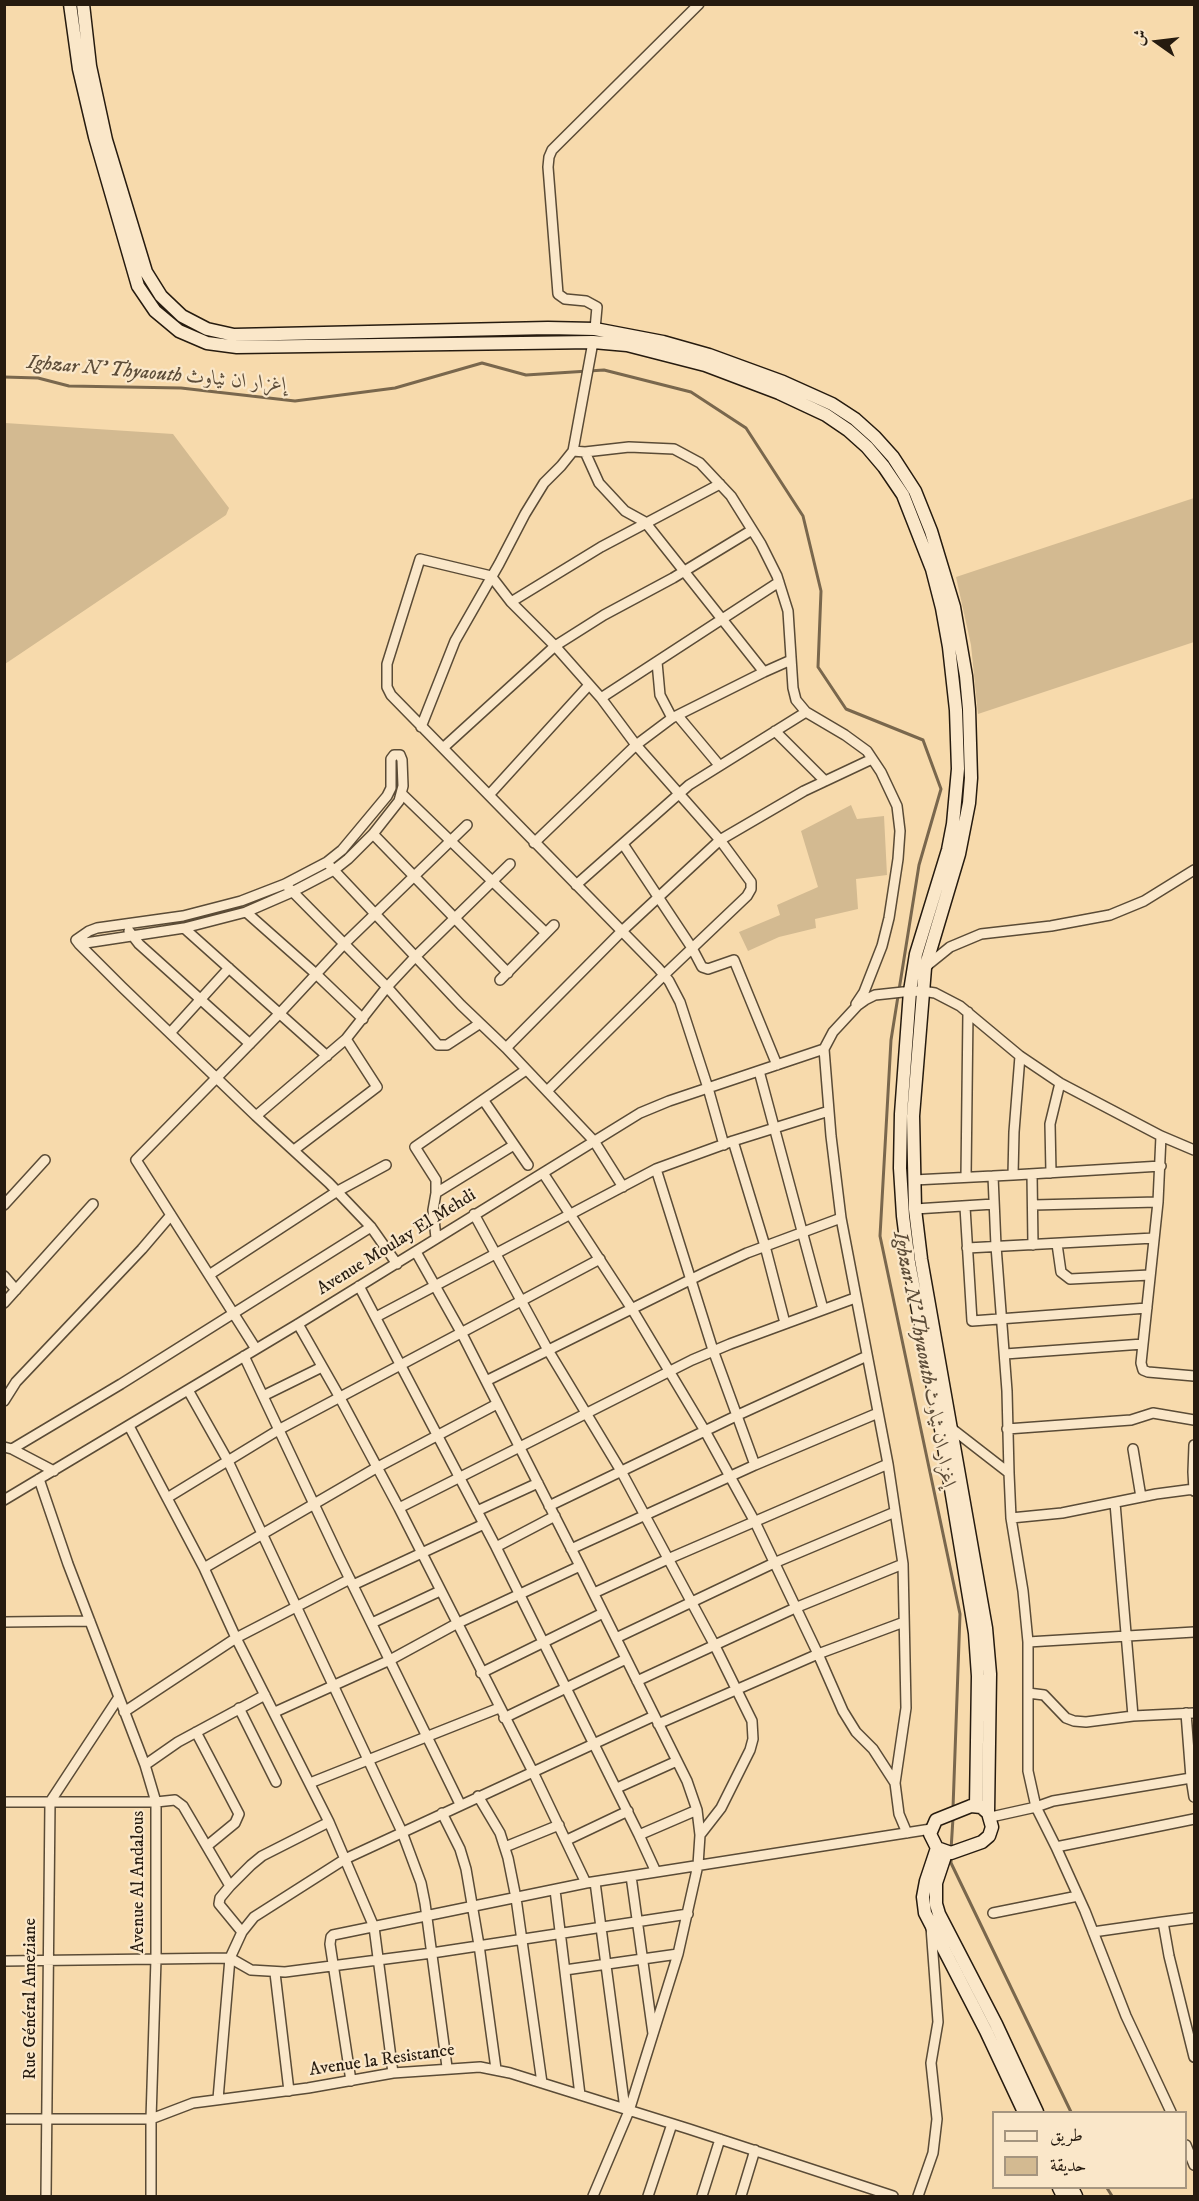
<!DOCTYPE html>
<html>
<head>
<meta charset="utf-8">
<style>
	body { margin:0 }
	#map { position:relative; width:1199px; height:2201px; overflow:hidden; background:#f7daac; font-family:"IM FELL DW Pica",Amiri,serif }
	canvas { display:block }
	.frame { position:absolute; inset:0; border:6px solid #261b0f; pointer-events:none }
	.legend { position:absolute; left:992px; top:2111px; width:195px; height:78px; box-sizing:border-box; background:#fae7c9; border:2px solid #a5957f; margin:0; padding:8px 10px; list-style:none; font-size:18px; color:#261b0f }
	.legend li { display:flex; align-items:center; gap:12px; height:30px }
	.legend b { width:30px; border:2px solid #a5957f }
	.north { position:absolute; left:1127px; top:12px; width:60px; height:60px; -webkit-text-stroke:4px #fae7c9; paint-order:stroke; rotate:284deg; font-size:16px; font-weight:700; line-height:24px; text-align:center; color:#261b0f }
	.north::after { content:''; display:block; margin:auto; width:21px; height:27px; background:#261b0f; clip-path:polygon(50% 0,100% 100%,50% 72%,0 100%) }
</style>
</head>
<body>
<div id="map">
<canvas width="1199" height="2201"></canvas>
<div class="frame"></div>
<ul class="legend">
<li><b style="height:8px;background:#fae7c9"></b>طريق</li>
<li><b style="height:16px;background:#d3ba91"></b>حديقة</li>
</ul>
<div class="north">ش</div>
</div>
<script>
const context = document.querySelector('canvas').getContext('2d');
context.lineJoin = 'round';
function fillPath(path, color) { context.fillStyle = color; context.fill(path, 'evenodd'); }
const shape = rows => new Path2D(rows.map(r => 'M' + r).join(''));
function stroke(path, color, width, dash) { context.strokeStyle = color; context.lineWidth = width; context.lineCap = dash ? 'butt' : 'round'; context.setLineDash(dash || []); context.stroke(path); }
function drawText(font, color, halo, rows, align = 'center') {
  context.font = font + ' "IM FELL DW Pica",Amiri,serif'; context.lineWidth = 4.5; context.setLineDash([]); context.textBaseline = 'middle'; context.strokeStyle = halo; context.fillStyle = color; for (const [text, x, y, turn = 0] of rows) {
    context.save(); context.translate(x, y); context.rotate((+turn || 0) * Math.PI / 180); context.textAlign = isNaN(turn) ? turn : align; if (halo) context.strokeText(text, 0, 0); context.fillText(text, 0, 0); context.restore();
  }
}
const green = shape([
	[5,423,173,434,229,508,226,515,5,664],
	[1194,498,1194,642,978,714,971,645,956,577],
	[851,805,857,819,884,816,887,875,856,879,858,909,815,919,816,928,779,937,748,951,739,932,780,915,777,905,818,887,801,831]
]);
const stream = shape([
	[4,377,38,378,69,386,181,388,295,401,395,388,482,363,526,375,604,370,691,392,746,428,803,516,821,591,818,667,846,709,923,740,941,789,919,865,891,1040,880,1236,960,1614,953,1808],
	[951,1850,953,1818],
	[951,1857,951,1863,1071,2112],
	[1107,2188,1112,2196]
]);
const street = shape([
	[595,329,597,307,586,301,565,299,558,294,548,167,549,157,552,150,560,142,699,4],
	[573,451,593,342],
	[585,452,599,483,625,511,645,522,764,672],
	[511,602,601,547,720,484],
	[657,662,660,695,672,718],
	[601,698,779,582],
	[678,716,719,765],
	[421,727,455,641,499,564,525,514,544,483,561,466,573,451,585,452,629,447,674,449,700,463,731,496,761,544,777,576,788,611,793,688,796,700,806,712,845,735,867,751,881,772,897,806,900,831,898,859,889,918,882,946,864,992,856,1004],
	[775,731,825,781],
	[443,748,555,646,604,615,673,578,752,530],
	[402,794,546,933],
	[489,795,589,685],
	[373,834,508,973],
	[534,843,636,745,672,718,764,672,791,660],
	[623,844,692,948,702,967,708,969,734,960,777,1065],
	[330,866,461,1005,506,1048,594,1141,623,1187],
	[576,885,689,785,806,712],
	[288,887,387,987,438,1045,447,1045,479,1024],
	[246,912,316,974,363,1019],
	[184,928,327,1056],
	[129,931,139,944,250,1044],
	[79,944,184,928,246,912,292,892,334,870,348,859,373,834,399,801,403,786,402,760,400,755,394,755,391,759,391,788,387,796,342,850,327,862,285,884,241,901,183,916,97,928,89,931,76,940,79,944,122,987,256,1116,329,1183,371,1227,397,1264],
	[924,968,950,947,981,934,1051,926,1110,915,1144,901,1194,870],
	[500,980,554,925],
	[170,1033,229,968],
	[506,1048,622,931,720,840,804,791,872,759],
	[759,1071,823,1309],
	[547,1091,664,975,747,896,751,889,751,882,720,840,636,745,601,698,555,646,511,602,491,576,420,559,387,664,387,687,391,695,658,968,664,975,669,981,680,1002,708,1088,724,1145],
	[484,1101,528,1165],
	[256,1116,346,1039,387,987,415,957,510,864],
	[1161,1136,1158,1202,1141,1363,1143,1370,1148,1372,1194,1376],
	[733,1141,765,1246,785,1323],
	[294,1150,377,1087,346,1039],
	[656,1169,713,1350,755,1465],
	[543,1173,632,1309,705,1431,755,1522,818,1654,843,1711,856,1732,873,1749,895,1783],
	[1051,1173,1050,1124,1060,1083],
	[1032,1174,1033,1245],
	[1013,1175,1161,1166],
	[993,1176,996,1246,1007,1391,1009,1473],
	[966,1177,968,1012],
	[914,1180,1013,1175,1014,1132,1020,1056],
	[436,1193,514,1145],
	[4,1205,45,1160],
	[1033,1205,1158,1202],
	[965,1207,972,1321,1147,1308],
	[915,1209,994,1204],
	[474,1214,548,1350,621,1471,714,1644,752,1721,753,1739,750,1750,721,1808,700,1835],
	[436,1238,433,1210,436,1193,436,1180,415,1147,526,1070],
	[1057,1244,1061,1272,1070,1279,1150,1275],
	[967,1248,1154,1238],
	[416,1252,461,1332,580,1566,687,1781,697,1810,700,1835,698,1865,678,1954,629,2111,593,2196],
	[209,1275,336,1192,386,1165],
	[4,1276,16,1290],
	[359,1286,496,1547,639,1835,656,1872],
	[4,1303,93,1204],
	[376,1317,656,1169,733,1141,829,1111],
	[298,1324,339,1396,399,1508,533,1772,586,1883],
	[256,1349,136,1160,280,1013,344,944,467,825],
	[1005,1354,1143,1344],
	[244,1356,339,1557,460,1804],
	[486,1381,706,1272,747,1253,841,1218],
	[188,1390,228,1461,402,1832,421,1883,425,1903,447,2067],
	[263,1396,322,1367],
	[4,1401,16,1382,142,1249,171,1215],
	[129,1426,204,1568,236,1638,329,1822,374,1927,393,2073],
	[951,1428,1009,1473,1011,1518,1023,1591,1028,1642,1028,1771,1036,1807,1056,1847],
	[1007,1429,1131,1420,1153,1413,1194,1420],
	[1194,1445,1193,1472,1194,1491],
	[4,1447,12,1449,121,1384,371,1227],
	[12,1449,54,1471],
	[1133,1449,1141,1497],
	[39,1479,68,1564,145,1765,156,1802,156,1959,151,2119,151,2196],
	[167,1498,280,1429,600,1259],
	[4,1500,298,1324,640,1113,669,1101,824,1049],
	[1115,1503,1133,1716],
	[549,1506,738,1415,867,1356],
	[399,1508,692,1360,730,1344,855,1298],
	[477,1511,538,1483],
	[1011,1518,1062,1513,1156,1494,1194,1489],
	[496,1547,555,1516],
	[571,1549,755,1465,878,1413],
	[204,1568,376,1468,497,1404],
	[353,1585,484,1524],
	[594,1593,668,1559,888,1464],
	[4,1622,90,1621],
	[372,1623,440,1591],
	[616,1638,774,1563,895,1512],
	[1028,1642,1194,1632],
	[481,1673,603,1613],
	[637,1681,795,1608,903,1564],
	[1028,1693,1044,1695,1066,1718,1074,1721,1086,1722,1133,1716,1194,1713],
	[239,1708,276,1782],
	[124,1712,236,1638,350,1579],
	[275,1712,390,1660,456,1624,580,1566],
	[1186,1713,1191,1778],
	[504,1718,626,1659],
	[658,1724,818,1654,904,1622],
	[196,1732,239,1814,235,1823,207,1846],
	[145,1765,178,1742,265,1695],
	[310,1783,499,1708],
	[617,1788,677,1761],
	[478,1796,500,1833,508,1858,516,1898,542,2083],
	[4,1802,156,1802,175,1800,183,1806,230,1886,251,1865,262,1856,329,1822],
	[442,1813,460,1849,466,1869,479,1945,496,2069],
	[991,1817,1036,1807,1053,1801,1191,1778,1194,1797],
	[907,1833,899,1814,895,1783,906,1708,903,1564,888,1464,841,1218,831,1136,824,1049,833,1032,858,1005,865,1000,875,995,903,992,922,991,935,993,960,1006,1020,1056,1060,1083,1161,1136,1194,1150],
	[639,1835,697,1810],
	[567,1840,628,1811],
	[505,1847,559,1825],
	[631,1876,653,2034],
	[595,1882,625,2109],
	[230,1886,220,1898,219,1904,242,1932],
	[555,1890,580,2095],
	[993,1913,1078,1896],
	[1194,1918,1163,1922,1169,1956,1194,2057],
	[1093,1932,1163,1922],
	[4,1961,230,1958,251,1970,285,1972,432,1953,688,1914],
	[565,1970,678,1954],
	[275,1973,289,2091],
	[351,2081,330,1944,331,1937,333,1935,586,1883,931,1829],
	[218,2099,230,1958,242,1932,254,1917,345,1859,654,1716],
	[1171,2112,1126,2016,1085,1911,1056,1847,1194,1819],
	[4,2119,151,2119,193,2103,308,2088,393,2073,480,2067,510,2073,689,2129,893,2196],
	[1186,2145,1194,2165],
	[46,2196,50,1802,119,1697],
	[648,2196,672,2124],
	[702,2196,720,2139],
	[741,2196,755,2150],
	[918,2196,933,2153,937,2119,931,2063,938,2022,931,1927]
]);
const secondary = shape([
	[70,4,79,69,95,137,138,286,155,311,179,331,207,343,237,347,593,342,627,345,705,365,779,393,826,415,848,430,867,447,884,467,903,495,932,569,942,608,949,647,956,710,958,769,953,824,948,850,916,954,910,991,901,1114,900,1168,903,1216,909,1263,941,1429,975,1633,978,1676,976,1806],
	[83,4,90,66,106,140,146,272,161,296,182,316,207,329,234,335,548,328,595,329,663,342,709,355,783,382,832,404,855,419,875,437,893,457,915,491,931,531,954,607,966,676,969,709,971,778,969,803,959,854,925,968,913,1116,915,1209,921,1259,986,1628,990,1674,988,1813],
	[971,1806,981,1807,988,1813,992,1827,989,1836,982,1842,951,1853,937,1848,930,1834,936,1820,971,1806],
	[937,1848,926,1881,923,1897,925,1913,986,2031,1024,2112],
	[946,1853,936,1883,936,1904,939,1914,996,2024,1037,2112],
	[1059,2188,1063,2196],
	[1072,2188,1076,2196]
]);
const streetNames = [
	["Avenue Moulay El Mehdi",397,1243,-32],
	["Avenue Al Andalous",139,1882,-90],
	["Rue Général Ameziane",31,1999,-90],
	["Avenue la Resistance",382,2061,-8]
];
const waterNames = [
	["Ighzar N' Thyaouth إغزار ان ثياوث",157,375,5],
	["Ighzar N' Thyaouth إغزار ان ثياوث",923,1360,79]
];
fillPath(green, '#d3ba91');
stroke(stream, '#79674d', 3);
stroke(street, '#5a4b36', 12);
stroke(secondary, '#261b0f', 15);
stroke(street, '#fae7c9', 9);
stroke(secondary, '#fae7c9', 12);
drawText('18px', '#261b0f', '#fae7c9', streetNames);
drawText('italic 20px', '#5d4d39', '#fae7c9', waterNames);
</script>
</body>
</html>
